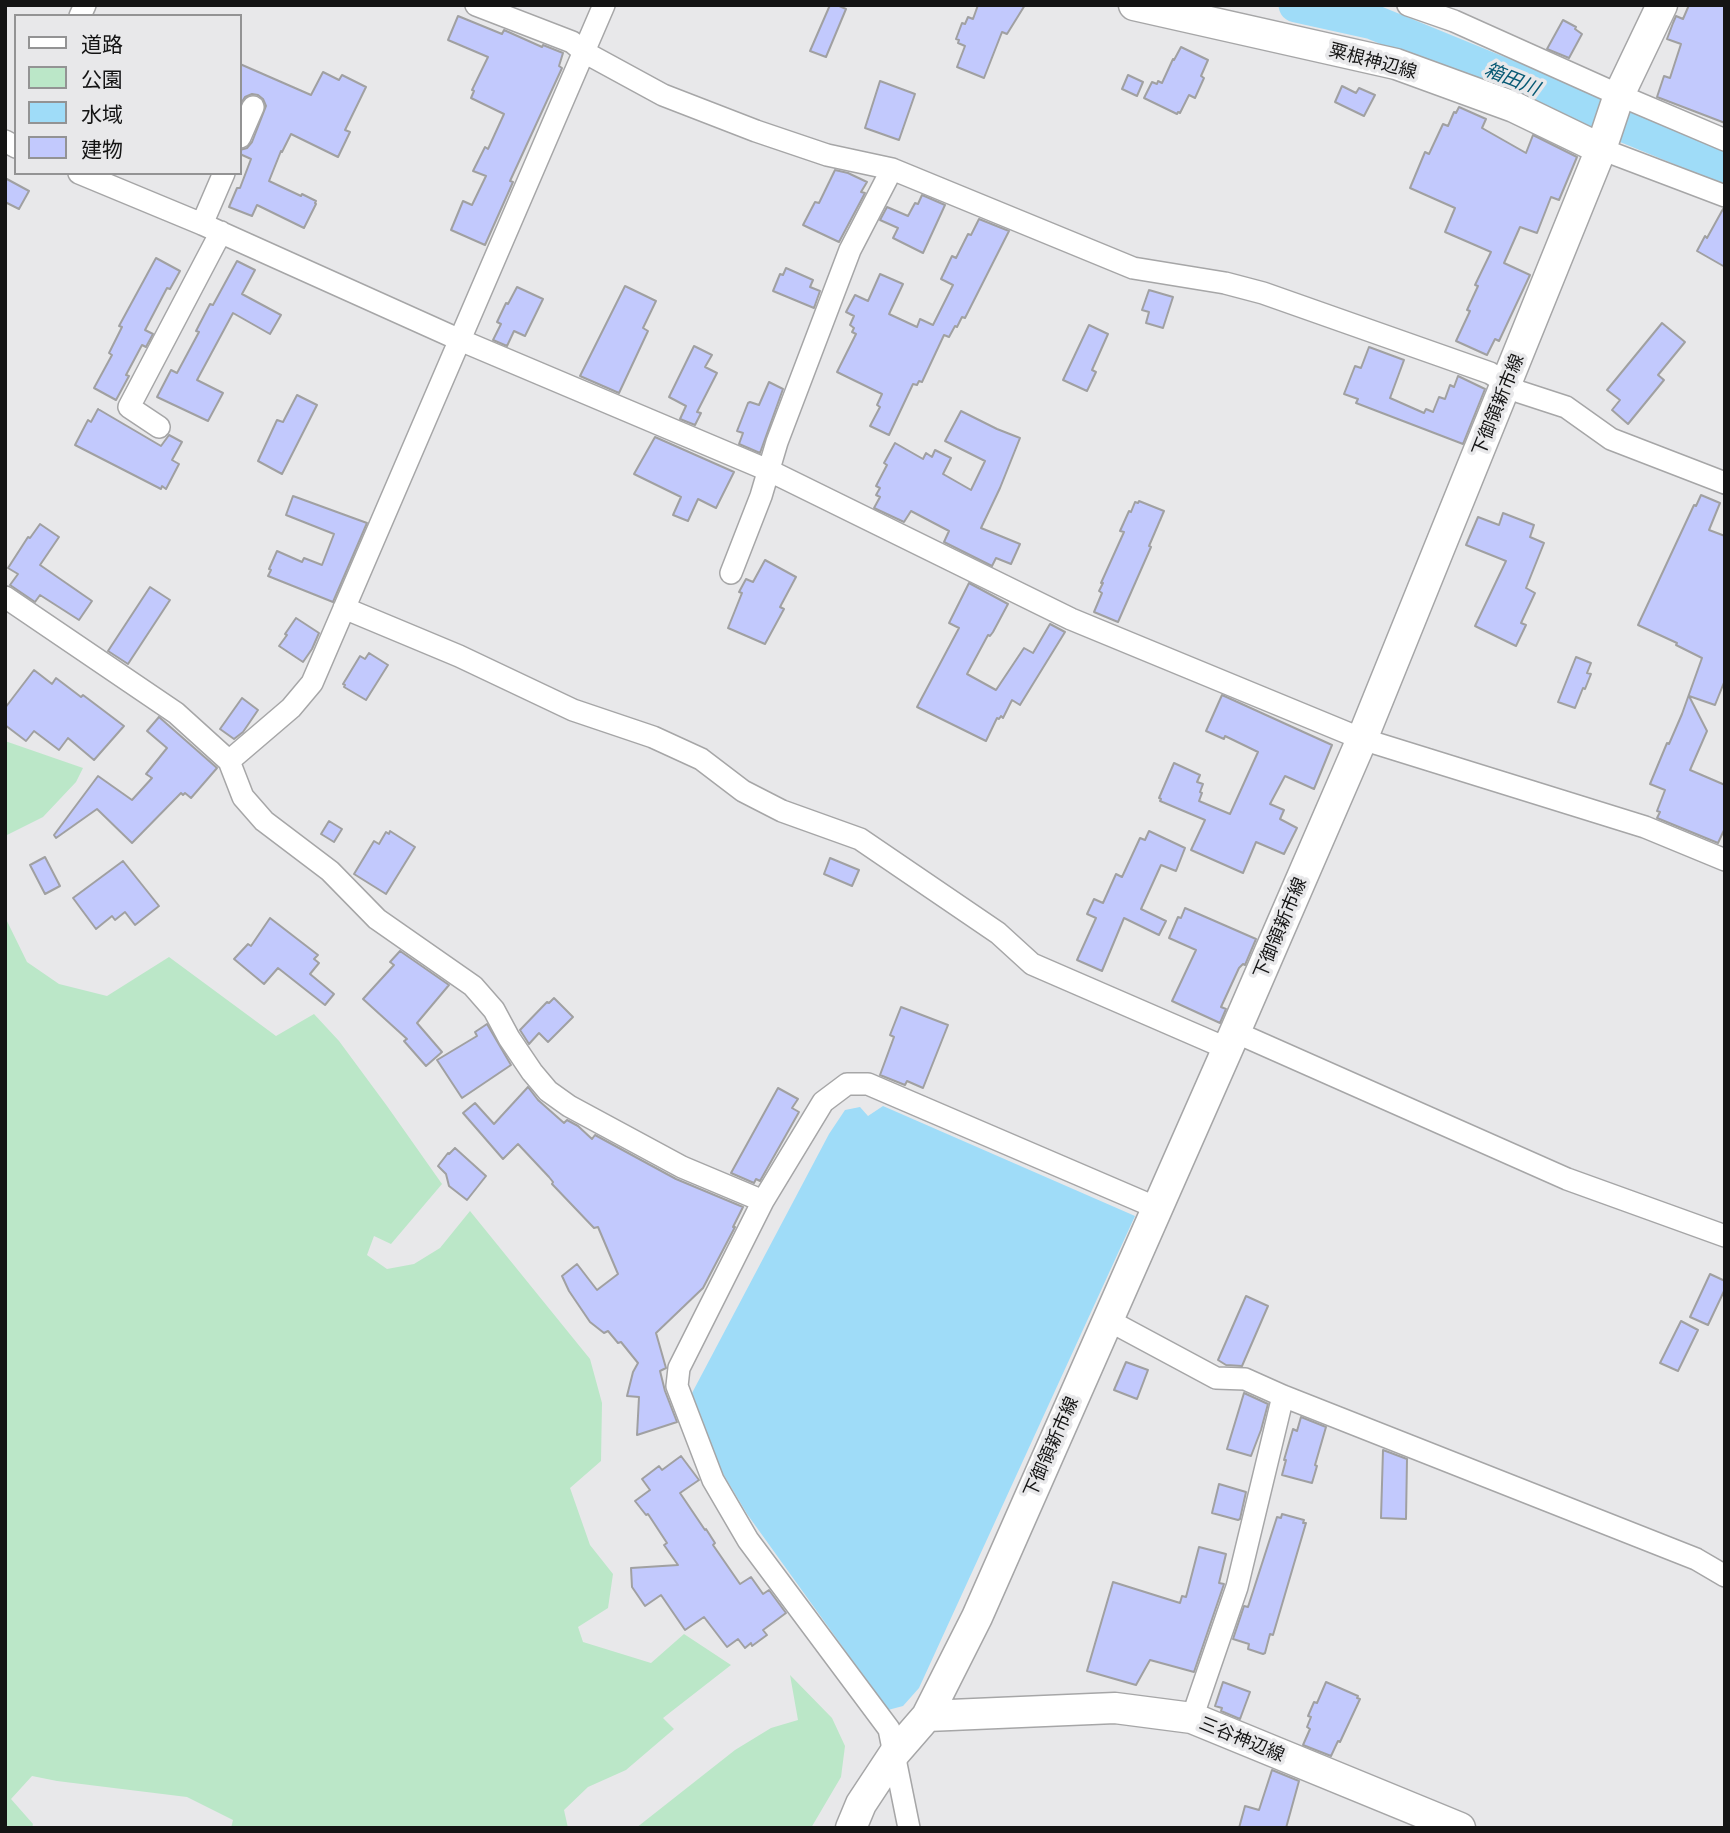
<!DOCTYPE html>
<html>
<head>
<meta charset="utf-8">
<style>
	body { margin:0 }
	#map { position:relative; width:1730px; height:1833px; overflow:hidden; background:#e8e8ea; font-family:Commissioner,"Noto Sans JP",sans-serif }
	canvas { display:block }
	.frame { position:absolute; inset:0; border:7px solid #141414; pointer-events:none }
	.legend { position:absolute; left:14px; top:14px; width:228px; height:161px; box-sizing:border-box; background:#e8e8ea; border:2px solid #939394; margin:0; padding:9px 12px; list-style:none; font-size:21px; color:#141414 }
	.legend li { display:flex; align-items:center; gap:14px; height:35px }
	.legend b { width:35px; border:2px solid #939394 }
</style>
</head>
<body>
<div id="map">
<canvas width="1730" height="1833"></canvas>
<div class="frame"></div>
<ul class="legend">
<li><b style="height:9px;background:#fff"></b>道路</li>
<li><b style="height:19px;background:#bbe7c8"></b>公園</li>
<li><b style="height:19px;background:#9fdcf8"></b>水域</li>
<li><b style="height:19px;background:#c2c9fd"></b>建物</li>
</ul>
</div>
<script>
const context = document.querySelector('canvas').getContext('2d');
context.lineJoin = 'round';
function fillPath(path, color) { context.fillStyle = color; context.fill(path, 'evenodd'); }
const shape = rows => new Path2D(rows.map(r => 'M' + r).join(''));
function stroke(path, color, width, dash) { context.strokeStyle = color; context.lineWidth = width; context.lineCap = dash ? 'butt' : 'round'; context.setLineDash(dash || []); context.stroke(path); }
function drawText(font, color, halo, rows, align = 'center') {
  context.font = font + ' Commissioner,"Noto Sans JP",sans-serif'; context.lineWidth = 7; context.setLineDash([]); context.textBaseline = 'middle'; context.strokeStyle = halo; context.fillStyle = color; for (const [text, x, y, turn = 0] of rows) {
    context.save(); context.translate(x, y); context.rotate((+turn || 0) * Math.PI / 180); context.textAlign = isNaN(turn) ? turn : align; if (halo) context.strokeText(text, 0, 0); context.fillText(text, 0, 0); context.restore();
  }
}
const green = shape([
	[5,741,83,768,76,782,43,817,5,836],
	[5,917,27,962,59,984,107,996,169,957,276,1036,314,1014,339,1041,387,1106,442,1184,391,1244,374,1236,367,1255,387,1269,414,1264,440,1248,470,1211,590,1359,602,1403,601,1461,570,1488,590,1545,613,1574,608,1608,578,1627,583,1642,651,1663,684,1634,731,1665,663,1718,674,1729,626,1770,588,1787,564,1810,568,1828,231,1828,233,1820,187,1797,57,1781,32,1776,11,1799,33,1824,32,1828,5,1828],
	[790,1675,832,1718,845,1746,841,1777,811,1828,636,1828,735,1750,771,1728,798,1720]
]);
const water = shape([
	[883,1106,1135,1216,919,1688,903,1706,888,1710,747,1514,713,1457,692,1393,829,1134,845,1110,860,1107,868,1116]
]);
const river = shape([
	[1296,5,1373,22,1725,166]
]);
const building = shape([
	[830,5,837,5,846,9,826,57,810,51,830,5],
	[978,5,1025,5,1007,34,1002,32,984,78,957,67,965,46,958,43,959,40,956,39,962,23,965,24,968,17,973,19,978,5],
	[1689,5,1725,5,1725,123,1657,97,1664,76,1670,78,1681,44,1667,39,1673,23,1676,16,1683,19,1689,5],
	[458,16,502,34,504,30,542,47,543,45,563,53,559,66,562,68,510,181,513,182,485,245,451,230,463,201,472,205,486,176,473,171,485,147,488,149,504,114,471,98,474,91,472,90,488,57,448,40,458,16],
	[1563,20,1576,27,1575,29,1582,34,1569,58,1547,49,1563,20],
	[1181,47,1208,60,1201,76,1204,78,1195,98,1189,95,1180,113,1178,112,1177,114,1144,98,1152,82,1157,84,1158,81,1162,83,1173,59,1174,60,1181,47],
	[240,64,311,95,323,72,339,80,342,75,366,87,345,130,350,132,338,157,291,134,282,152,281,151,269,181,301,196,302,194,316,201,315,203,316,204,304,228,257,205,252,216,229,207,237,188,240,188,251,159,240,154,240,150,247,148,252,142,266,106,263,99,258,95,252,94,245,97,240,105,240,64],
	[1128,75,1143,82,1137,96,1122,89,1128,75],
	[880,81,915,94,899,140,865,128,880,81],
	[1342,86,1356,93,1359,88,1375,95,1364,116,1335,102,1342,86],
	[1459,107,1486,119,1482,128,1526,153,1533,135,1577,157,1559,200,1551,197,1537,233,1520,227,1504,263,1530,275,1499,341,1495,339,1487,355,1456,341,1470,311,1467,310,1478,286,1475,285,1491,252,1445,232,1455,208,1410,188,1425,152,1429,154,1443,124,1448,126,1454,112,1456,113,1459,107],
	[835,170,848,173,867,182,861,192,865,193,839,242,803,225,815,202,819,203,835,170],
	[5,178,29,191,19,209,5,202,5,178],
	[922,195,945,205,923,253,893,238,898,228,880,220,887,207,908,216,915,203,918,204,922,195],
	[1723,209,1725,209,1725,267,1697,251,1705,236,1707,238,1723,209],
	[979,219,1009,231,965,318,962,317,957,327,955,326,949,337,944,335,922,382,919,381,917,385,913,384,889,435,870,426,880,407,877,405,882,394,837,372,856,334,852,332,854,328,850,325,854,316,846,312,855,295,868,301,880,274,903,284,889,314,917,327,920,319,933,325,953,285,941,279,952,256,956,258,968,234,971,235,979,219],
	[156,258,180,271,170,289,167,288,145,330,153,334,146,347,142,345,126,375,129,376,116,400,94,388,112,355,109,353,122,327,119,326,156,258],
	[237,261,255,270,242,294,281,315,270,334,233,313,197,380,223,393,208,421,157,397,171,370,177,373,199,332,196,331,210,304,213,305,237,261],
	[786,268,813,280,810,287,820,291,814,308,773,291,780,274,783,275,786,268],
	[625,286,656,301,643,328,648,331,619,393,580,376,625,286],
	[517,287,543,299,525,336,514,331,507,346,493,340,501,324,497,322,506,303,508,304,517,287],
	[1149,290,1173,297,1163,328,1146,323,1149,312,1142,310,1149,290],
	[1662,323,1685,342,1658,375,1664,380,1628,424,1612,410,1620,400,1607,390,1662,323],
	[1089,325,1108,334,1092,370,1096,372,1087,391,1063,380,1089,325],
	[694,346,712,355,705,367,717,373,697,412,701,413,695,425,680,419,686,406,669,397,694,346],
	[1369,347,1404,360,1390,398,1424,413,1426,409,1433,412,1439,397,1445,399,1450,385,1454,387,1458,376,1485,389,1463,444,1356,403,1358,399,1344,394,1355,366,1361,368,1369,347],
	[769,382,783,389,760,453,739,444,743,433,737,431,748,403,750,402,759,405,769,382],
	[297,395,317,405,282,474,258,461,277,420,283,422,297,395],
	[98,409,161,446,169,435,182,442,172,460,179,464,166,489,162,486,161,489,75,445,88,420,91,422,98,409],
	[961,411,997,429,1020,438,1000,488,981,528,1020,544,1011,564,996,558,992,566,944,542,949,531,911,511,904,522,874,508,880,497,876,495,880,488,876,486,887,465,884,463,895,443,923,459,926,453,932,457,935,450,951,458,943,474,971,490,985,461,945,441,961,411],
	[655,437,734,472,716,508,698,499,688,521,673,515,681,497,634,474,655,437],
	[1701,495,1720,503,1709,530,1725,536,1725,680,1715,705,1689,696,1707,731,1690,770,1725,785,1725,828,1718,843,1657,818,1660,812,1657,811,1665,790,1650,784,1667,743,1669,744,1682,714,1702,658,1676,645,1677,643,1638,625,1694,505,1696,506,1701,495],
	[293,496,367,523,333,602,268,576,271,570,269,569,277,551,302,562,304,558,322,565,334,534,286,515,293,496],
	[1139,501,1164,511,1149,546,1151,547,1118,622,1094,612,1102,593,1099,591,1103,583,1101,583,1124,532,1120,531,1129,511,1131,512,1135,502,1138,503,1139,501],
	[1503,513,1534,525,1530,537,1544,543,1526,588,1535,593,1521,623,1526,625,1516,646,1475,626,1506,561,1466,545,1478,517,1499,525,1503,513],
	[40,524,59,537,40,565,92,601,79,620,40,595,35,602,10,585,18,574,8,568,28,537,30,538,40,524],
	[765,560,796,577,780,607,784,609,765,644,728,628,742,593,739,592,746,579,753,582,765,560],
	[969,583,1008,604,993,632,990,636,988,635,967,674,996,690,1024,648,1033,653,1050,624,1065,632,1020,705,1012,700,1003,718,1001,716,999,719,997,718,986,741,917,707,959,628,949,623,969,583],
	[150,587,170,600,128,664,108,651,150,587],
	[296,618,319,633,312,649,303,662,279,646,287,635,285,634,296,618],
	[369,653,388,665,366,700,344,687,345,685,343,684,360,656,365,659,369,653],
	[1576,657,1591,663,1587,673,1591,674,1585,689,1583,688,1575,708,1558,702,1576,657],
	[34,670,52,684,56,678,81,697,83,695,124,726,94,760,68,738,59,750,34,731,26,741,5,725,5,708,34,670],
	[1222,695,1332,745,1314,789,1285,776,1270,804,1284,810,1280,819,1297,828,1284,854,1256,842,1243,873,1191,850,1205,820,1160,801,1161,799,1159,798,1174,763,1200,775,1197,782,1203,784,1200,792,1202,793,1199,801,1230,814,1258,752,1225,736,1224,739,1206,731,1222,695],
	[242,698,258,710,243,732,234,739,220,729,242,698],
	[159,717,217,768,191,798,185,793,183,795,181,793,132,843,97,809,56,838,54,835,98,776,132,800,152,778,146,774,167,748,147,731,159,717],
	[329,821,342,829,334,842,321,834,329,821],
	[390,831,415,847,386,894,354,874,374,841,379,844,386,832,389,834,390,831],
	[1149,831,1185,848,1176,871,1161,865,1141,909,1166,921,1159,935,1124,918,1102,971,1077,960,1096,918,1087,914,1094,899,1103,903,1116,874,1122,877,1140,838,1145,840,1149,831],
	[45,857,60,886,45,894,30,865,45,857],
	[830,858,859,870,852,886,824,874,830,858],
	[123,861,159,906,135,925,125,912,115,920,112,916,96,929,73,898,123,861],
	[1185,908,1256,939,1245,965,1243,964,1239,968,1221,1007,1226,1009,1220,1023,1172,1001,1196,950,1169,938,1178,917,1181,918,1185,908],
	[270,918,318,955,314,959,319,963,310,974,334,994,325,1005,278,968,264,984,234,959,248,944,251,946,270,918],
	[400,951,449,985,417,1023,442,1052,426,1066,404,1041,407,1039,363,999,394,965,390,962,400,951],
	[554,998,573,1017,548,1042,539,1033,529,1044,520,1030,547,1002,549,1003,554,998],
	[901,1007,948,1025,923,1088,907,1081,905,1085,880,1075,894,1037,890,1035,901,1007],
	[487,1024,511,1065,462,1098,437,1060,477,1036,475,1032,487,1024],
	[528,1087,538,1100,564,1123,567,1120,578,1126,592,1139,595,1135,676,1179,743,1207,733,1227,735,1227,703,1288,656,1333,666,1368,660,1371,665,1391,677,1422,637,1435,639,1397,627,1396,633,1372,638,1363,621,1342,618,1343,608,1331,604,1333,590,1322,569,1291,562,1276,577,1264,597,1290,618,1274,598,1227,594,1228,552,1184,553,1182,549,1177,518,1144,503,1159,463,1113,475,1103,494,1124,528,1087],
	[778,1088,798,1099,792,1108,799,1112,760,1181,756,1179,754,1183,731,1173,778,1088],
	[455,1148,486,1176,467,1200,449,1186,446,1174,438,1166,448,1153,449,1154,455,1148],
	[1710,1274,1725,1281,1725,1289,1708,1325,1690,1317,1710,1274],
	[1246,1296,1268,1306,1242,1366,1226,1365,1218,1360,1246,1296],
	[1681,1321,1698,1330,1678,1371,1660,1363,1681,1321],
	[1126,1362,1148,1370,1137,1399,1114,1390,1126,1362],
	[1244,1393,1268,1404,1261,1430,1251,1456,1227,1449,1244,1393],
	[1301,1417,1326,1427,1315,1465,1317,1466,1312,1483,1282,1475,1286,1460,1284,1460,1293,1429,1297,1431,1301,1417],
	[1383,1450,1407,1459,1406,1519,1381,1518,1383,1450],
	[681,1456,699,1480,680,1493,705,1530,706,1529,715,1543,713,1545,740,1584,751,1577,763,1594,769,1590,786,1613,763,1630,767,1635,752,1646,751,1643,745,1648,738,1639,727,1647,704,1617,685,1630,661,1595,645,1606,632,1587,631,1568,678,1565,664,1545,667,1543,648,1514,646,1515,635,1501,650,1490,642,1479,659,1466,662,1470,681,1456],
	[1219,1484,1246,1492,1240,1519,1238,1520,1212,1513,1219,1484],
	[1282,1514,1304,1520,1303,1523,1306,1523,1273,1635,1270,1634,1265,1653,1263,1654,1248,1649,1249,1644,1233,1639,1244,1606,1248,1607,1277,1517,1281,1518,1282,1514],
	[1199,1547,1226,1554,1219,1583,1224,1584,1194,1672,1150,1660,1136,1685,1087,1671,1113,1582,1180,1603,1182,1596,1186,1597,1199,1547],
	[1223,1682,1250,1692,1240,1719,1221,1711,1222,1708,1215,1706,1223,1682],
	[1326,1682,1358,1696,1357,1698,1360,1699,1340,1742,1338,1741,1331,1756,1303,1745,1310,1729,1307,1727,1311,1717,1308,1716,1314,1702,1317,1703,1326,1682],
	[1272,1770,1299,1781,1286,1828,1239,1828,1245,1806,1259,1810,1272,1770]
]);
const minor = shape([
	[476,5,572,42,584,52,663,95,756,131,827,155,892,169,1133,268,1225,283,1263,293,1490,373,1520,392,1566,407,1611,439,1725,483],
	[1408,5,1454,21,1619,95,1725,140],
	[80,16,85,5],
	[240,137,253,107],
	[5,141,16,147],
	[1601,149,1725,196],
	[79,173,202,224,460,340,770,471,1071,619,1362,739,1645,827,1725,860],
	[202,224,224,173],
	[159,427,129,407,221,232],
	[731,573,761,496,777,442,850,250,892,169],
	[5,597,176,713,229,761,243,797,264,821,330,871,377,919,473,986,494,1010,509,1038,532,1072,548,1091,569,1106,682,1167,763,1201],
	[344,608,459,656,573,710,653,737,701,759,743,791,782,811,860,839,998,933,1032,964,1228,1049],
	[229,761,291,708,312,683,604,5],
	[1235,1032,1567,1179,1725,1236],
	[1108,1320,1216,1378,1245,1379,1283,1396,1696,1559,1725,1576],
	[1192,1718,1237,1587,1283,1396],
	[909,1828,889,1729,748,1540,713,1480,677,1386,679,1368,763,1201,823,1102,847,1084,868,1084,1157,1208]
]);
const secondary = shape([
	[1134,5,1396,64,1514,107,1601,149],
	[927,1716,1115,1708,1192,1718,1460,1828],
	[851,1828,861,1804,894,1754,927,1716,977,1617,1235,1032,1362,739,1601,149,1619,95,1662,5]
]);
const streetNames = [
	["粟根神辺線",1373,61,15],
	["下御領新市線",1498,405,-68],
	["下御領新市線",1280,928,-67],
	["下御領新市線",1051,1447,-66],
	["三谷神辺線",1242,1739,22]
];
const waterNames = [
	["箱田川",1512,79,22]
];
fillPath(green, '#bbe7c8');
fillPath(water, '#9fdcf8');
stroke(river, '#9fdcf8', 35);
fillPath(building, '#c2c9fd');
stroke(building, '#a0a0a1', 2);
stroke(minor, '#a6a6a7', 24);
stroke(secondary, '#a6a6a7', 33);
stroke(minor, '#fff', 21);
stroke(secondary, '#fff', 30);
drawText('18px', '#141414', '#e8e8ea', streetNames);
drawText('italic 19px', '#065974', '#e8e8ea', waterNames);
</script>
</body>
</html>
